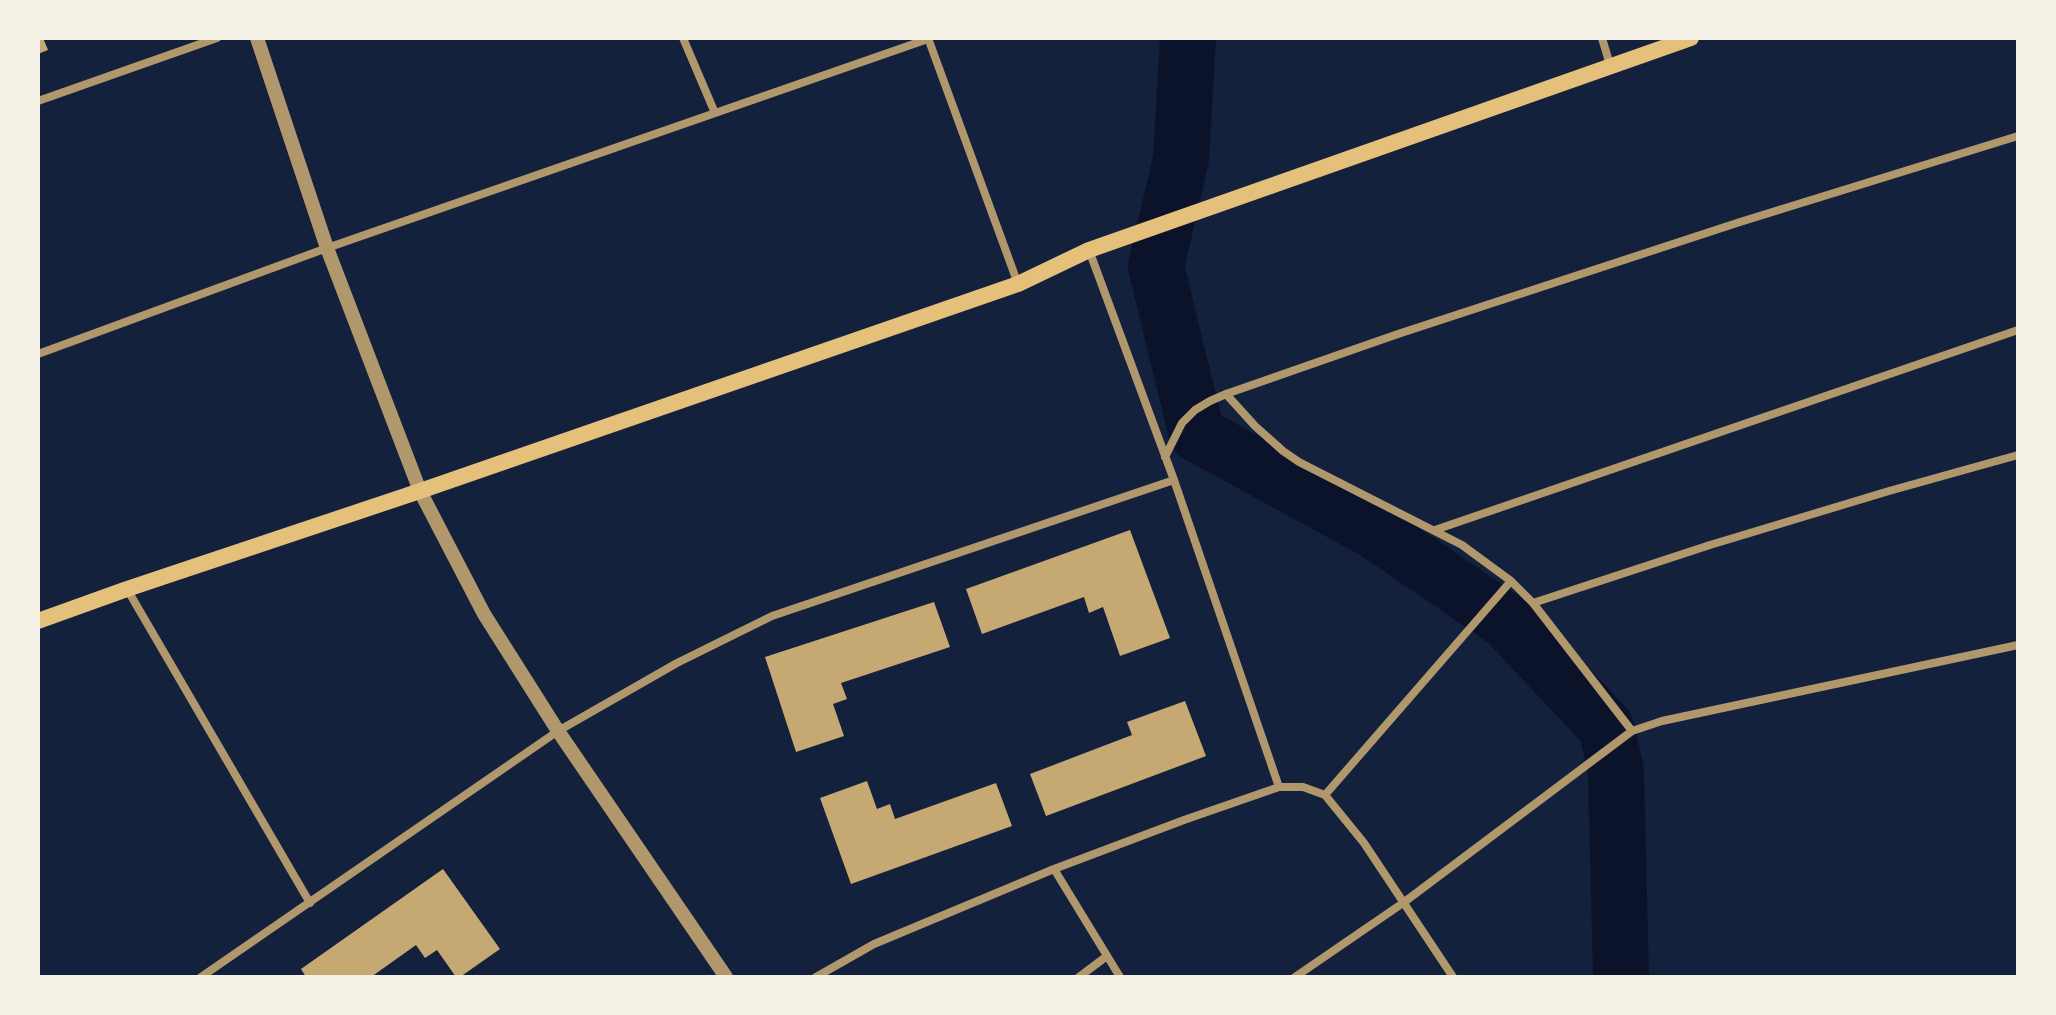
<!DOCTYPE html>
<html>
<head>
<meta charset="utf-8">
<style>
	body { margin:0 }
	#map { position:relative; width:2056px; height:1015px; overflow:hidden; background:#14213d; font-family:Helvetica,sans-serif }
	canvas { display:block }
	.frame { position:absolute; inset:0; border:40px solid #f6f1e7; pointer-events:none }
</style>
</head>
<body>
<div id="map">
<canvas width="2056" height="1015"></canvas>
<div class="frame"></div>
</div>
<script>
const context = document.querySelector('canvas').getContext('2d');
context.lineJoin = 'round';
const shape = rows => new Path2D(rows.map(r => 'M' + r).join(''));
function stroke(path, color, width, dash) { context.strokeStyle = color; context.lineWidth = width; context.lineCap = dash ? 'butt' : 'round'; context.setLineDash(dash || []); context.stroke(path); }
function fillPath(path, color) { context.fillStyle = color; context.fill(path, 'evenodd'); }
const river = shape([
	[1188,38,1181,159,1156,267,1197,434,1376,532,1506,621,1606,727,1616,771,1621,977]
]);
const building = shape([
	[38,38,43,38,48,50,38,54],
	[1130,530,1170,638,1120,656,1103,607,1089,613,1084,597,982,634,966,589],
	[934,602,950,647,841,683,847,699,833,704,844,736,796,752,765,657],
	[1185,701,1206,756,1046,816,1030,774,1132,735,1127,722],
	[867,781,877,809,890,804,895,819,996,783,1012,826,851,884,820,798],
	[443,869,500,949,460,977,456,977,437,950,425,958,416,945,371,977,306,977,301,969]
]);
const minor = shape([
	[683,38,715,113],
	[928,38,1018,284],
	[1602,38,1610,65],
	[38,101,217,38],
	[1089,250,1174,480,1279,787],
	[38,354,327,248,928,39],
	[1226,394,1255,426,1283,451,1299,462,1462,545,1511,581,1533,603,1632,731],
	[1165,457,1182,423,1195,410,1210,401,1226,394,1398,334,1740,222,2018,136],
	[1435,530,2018,330],
	[127,589,310,903],
	[1533,603,1710,545,1889,491,2018,455],
	[1325,795,1511,581],
	[1054,869,1120,977],
	[201,977,558,731,677,663,772,616,1174,480],
	[816,977,874,944,1054,869,1184,820,1279,787,1303,787,1325,795,1364,843,1453,977],
	[1079,977,1107,956],
	[1295,977,1403,903,1632,731,1662,721,2018,645]
]);
const tertiary = shape([
	[257,38,327,248,420,491,484,614,558,731,726,977]
]);
const secondary = shape([
	[38,621,127,589,420,491,1018,284,1089,250,1691,38]
]);
stroke(river, '#0b132b', 56);
fillPath(building, '#c6a872');
stroke(minor, '#b1986c', 8);
stroke(tertiary, '#b1986c', 14);
stroke(secondary, '#e5c07b', 16);
</script>
</body>
</html>
